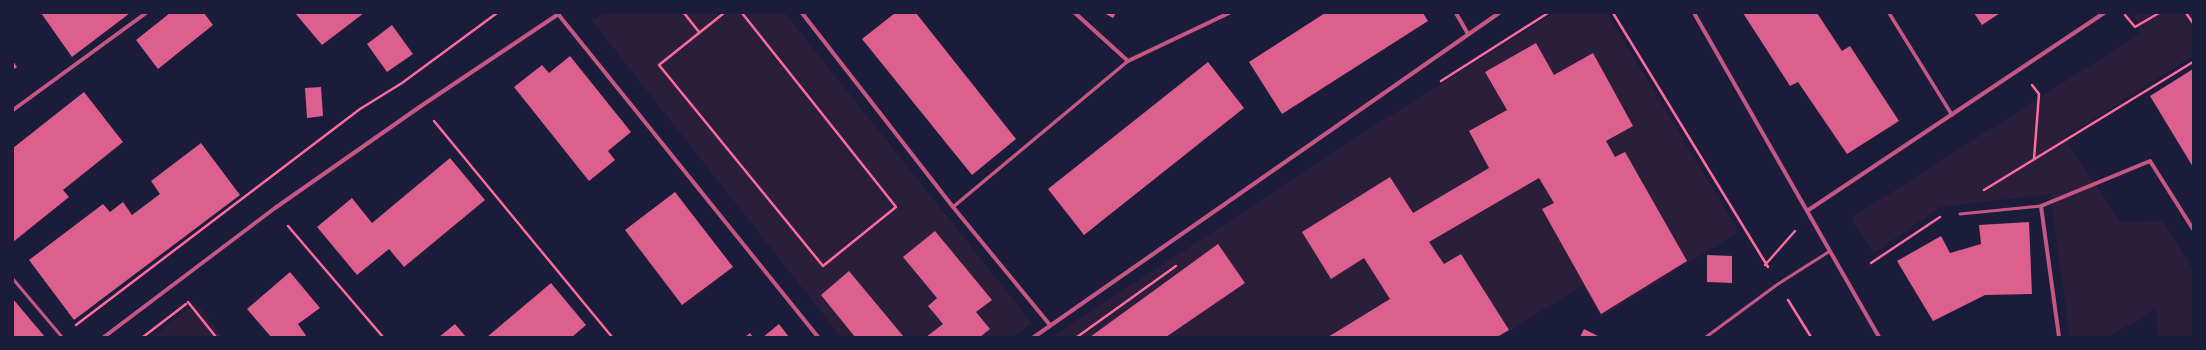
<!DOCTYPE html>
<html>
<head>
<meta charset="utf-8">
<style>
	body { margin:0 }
	#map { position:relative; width:2206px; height:350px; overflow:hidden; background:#1b1b3a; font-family:"Zilla Slab",serif }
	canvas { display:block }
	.frame { position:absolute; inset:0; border:14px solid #1b1b3a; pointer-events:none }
</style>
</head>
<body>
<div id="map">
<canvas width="2206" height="350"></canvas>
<div class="frame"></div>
</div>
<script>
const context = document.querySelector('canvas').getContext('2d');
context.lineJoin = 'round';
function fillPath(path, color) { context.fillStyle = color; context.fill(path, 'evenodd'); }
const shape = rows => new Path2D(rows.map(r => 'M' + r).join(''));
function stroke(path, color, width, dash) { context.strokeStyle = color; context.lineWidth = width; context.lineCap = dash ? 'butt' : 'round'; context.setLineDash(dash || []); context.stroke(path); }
const green = shape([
	[604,13,785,13,1032,323,1014,337,841,337,592,21],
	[1554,13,1607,13,1739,232,1601,317,1583,285,1500,337,1052,337,1380,122],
	[2133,13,2193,13,2193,56,2064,138,2121,222,2162,221,2193,269,2193,337,2158,337,2156,309,2109,337,2070,337,2050,194,1941,207,1874,253,1851,218,2141,33],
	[196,303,223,337,154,337]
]);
const building = shape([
	[41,13,130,13,72,57],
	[170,13,204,13,213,25,158,69,136,40],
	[295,13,364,13,322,45],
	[895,13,916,13,1016,139,972,175,862,39],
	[1104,13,1116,13,1113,18],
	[1325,13,1423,13,1428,21,1282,114,1249,62],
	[1743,13,1817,13,1842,51,1850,46,1899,121,1847,154,1798,82,1790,86],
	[1974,13,2000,13,1982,25],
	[392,25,413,54,387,72,367,44],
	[1536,43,1554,75,1593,53,1633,126,1606,141,1615,157,1625,152,1687,261,1601,314,1542,209,1554,203,1539,178,1429,242,1444,264,1461,254,1509,330,1497,337,1328,337,1390,299,1364,258,1331,279,1302,232,1390,177,1413,213,1489,168,1469,131,1507,110,1485,72],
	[570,56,631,132,608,151,615,160,589,181,514,87,542,65,549,73],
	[13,61,17,67,13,70],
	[1208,62,1244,108,1084,235,1048,189],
	[2193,69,2193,167,2150,96],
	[321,87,323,116,307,118,305,88],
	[84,92,123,142,63,190,69,197,13,242,13,148],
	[201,143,240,195,74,320,29,260,103,204,110,212,123,202,132,215,160,194,151,181],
	[450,158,485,200,404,267,389,249,357,275,317,227,352,198,372,223],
	[675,192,733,267,682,305,625,230],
	[2029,222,2032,294,1985,295,1933,321,1897,261,1941,236,1950,253,1981,244,1979,225],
	[935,231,992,300,976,312,990,329,980,337,926,337,943,324,928,306,937,298,903,257],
	[1218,244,1245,283,1166,337,1090,337],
	[1707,255,1732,256,1732,283,1707,282],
	[849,271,904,337,855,337,821,295],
	[290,272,320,308,298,324,307,337,271,337,247,309],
	[551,283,586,325,572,337,487,337],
	[13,299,45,337,13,337],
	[455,324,466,337,439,337],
	[779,324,789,337,763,337],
	[1584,329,1600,337,1580,337],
	[750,333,753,337,745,337]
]);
const path = shape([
	[684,13,699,32],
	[724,13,659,65,823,266,896,207,742,13],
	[1613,13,1768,267],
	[2186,13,2193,23],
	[2125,15,2135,27,2159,13],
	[1441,81,1548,13],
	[2032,85,2039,94,2034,159],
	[434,121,612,337],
	[1984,190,2193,62],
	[288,226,383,337],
	[1871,263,1940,217],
	[1765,265,1795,231],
	[1788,300,1811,337],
	[188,302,216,337],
	[76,325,360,109,402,83,497,13],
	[143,337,186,304],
	[1077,337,1176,266]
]);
const service = shape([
	[1960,214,2041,206],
	[13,279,62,337],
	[1706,337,1778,284,1830,251]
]);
const pedestrian = shape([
	[1889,13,1952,115],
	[953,207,1128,61]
]);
const minor = shape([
	[802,13,953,207,1050,325],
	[1075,13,1128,61,1229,13],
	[1456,13,1468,34],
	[1694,13,1879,337],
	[558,14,818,337],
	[13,110,146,13],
	[1807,211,2104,13],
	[104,337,275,208,421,106,560,13],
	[1034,337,1499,13],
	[2059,337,2041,206,2150,161,2193,229]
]);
fillPath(green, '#2a1e3b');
fillPath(building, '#dd5f8e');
stroke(path, '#ff6b9d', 2.5);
stroke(service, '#c65784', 3);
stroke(pedestrian, '#c65784', 3.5);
stroke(minor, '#c65784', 4);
</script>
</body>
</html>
